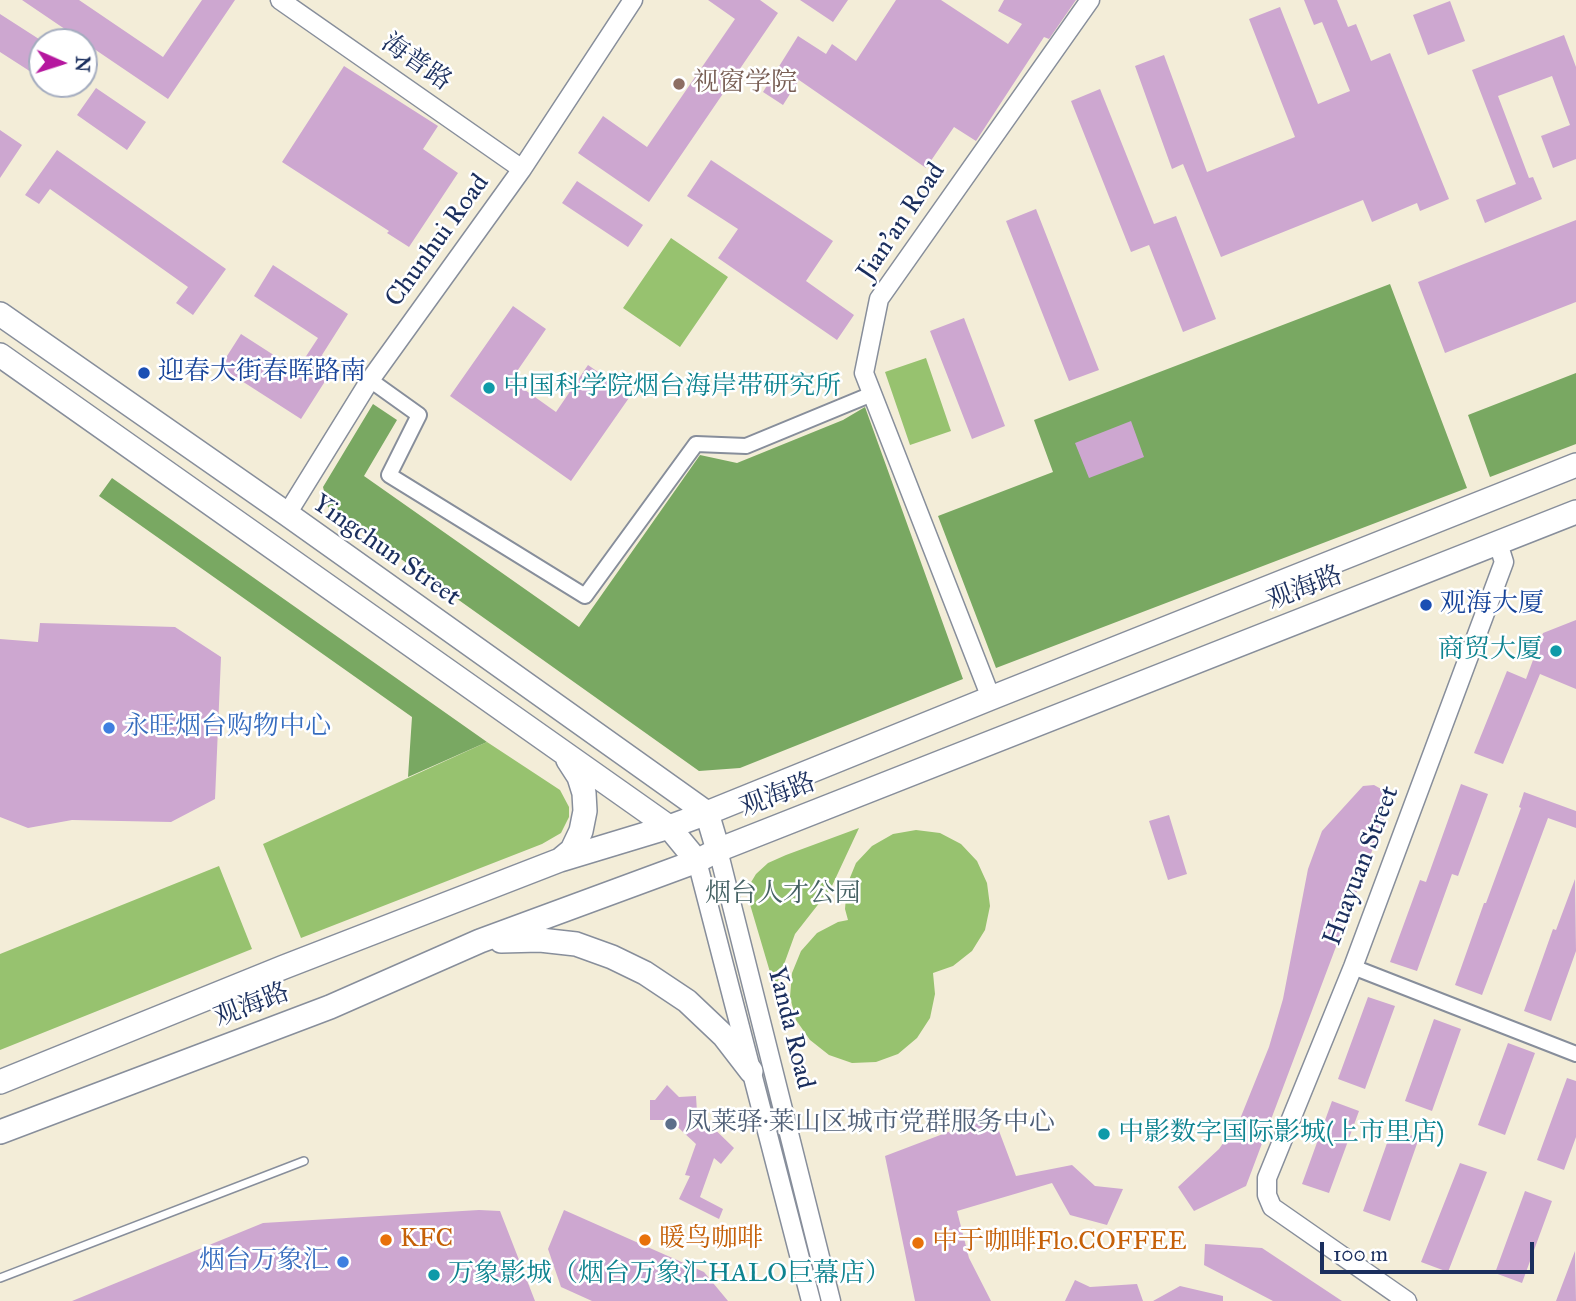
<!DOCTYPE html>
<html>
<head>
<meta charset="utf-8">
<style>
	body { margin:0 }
	#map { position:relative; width:1576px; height:1301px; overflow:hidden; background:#f3edd8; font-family:"IM FELL Great Primer",serif }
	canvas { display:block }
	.north { position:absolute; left:28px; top:28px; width:70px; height:70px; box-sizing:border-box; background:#fff; border:2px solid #a4acbf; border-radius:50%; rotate:93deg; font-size:19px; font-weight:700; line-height:28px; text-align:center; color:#1b2f5e }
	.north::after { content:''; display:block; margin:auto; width:24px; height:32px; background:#b5179e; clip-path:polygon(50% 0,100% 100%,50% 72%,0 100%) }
	.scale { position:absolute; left:1320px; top:1242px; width:214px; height:32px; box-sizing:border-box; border:4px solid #1b2f5e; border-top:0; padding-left:9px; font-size:21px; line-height:24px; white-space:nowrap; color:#1b2f5e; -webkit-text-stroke:5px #fff; paint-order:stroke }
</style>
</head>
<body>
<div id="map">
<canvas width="1576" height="1301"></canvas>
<div class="north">N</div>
<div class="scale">100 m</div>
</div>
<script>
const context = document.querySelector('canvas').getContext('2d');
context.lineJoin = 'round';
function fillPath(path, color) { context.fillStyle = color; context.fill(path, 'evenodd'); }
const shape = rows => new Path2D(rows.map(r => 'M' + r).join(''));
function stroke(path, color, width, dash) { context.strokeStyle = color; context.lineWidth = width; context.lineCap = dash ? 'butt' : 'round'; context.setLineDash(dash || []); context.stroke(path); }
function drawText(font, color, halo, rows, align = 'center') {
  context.font = font + ' "IM FELL Great Primer","Noto Serif SC",serif'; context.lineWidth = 5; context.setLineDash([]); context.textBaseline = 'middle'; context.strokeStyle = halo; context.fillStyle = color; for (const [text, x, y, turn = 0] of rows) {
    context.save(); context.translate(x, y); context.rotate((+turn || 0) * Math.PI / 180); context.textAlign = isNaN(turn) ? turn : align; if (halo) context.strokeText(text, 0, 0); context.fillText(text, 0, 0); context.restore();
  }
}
const green = shape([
	[671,238,728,277,680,347,623,308],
	[926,358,951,431,910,445,885,372],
	[487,742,560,790,569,807,569,817,561,833,542,844,301,938,263,844],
	[859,828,831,888,795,934,775,989,749,901,750,884,756,874,768,863,786,855],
	[916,830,940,833,961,844,977,861,987,883,990,906,985,930,972,951,953,966,933,973,935,994,930,1018,917,1038,898,1054,876,1062,852,1063,829,1055,810,1040,796,1020,790,997,792,973,801,951,817,933,838,922,848,920,845,909,847,885,856,863,872,846,893,834],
	[219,866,252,949,0,1050,0,954]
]);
const forest = shape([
	[1390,284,1467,488,996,668,938,516,1053,472,1034,420],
	[1576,373,1576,444,1490,477,1468,415],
	[373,404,397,420,364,476,579,627,700,455,737,463,843,420,865,407,963,679,740,768,699,771,328,507,323,487],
	[112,478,487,742,408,777,412,717,99,496]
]);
const building = shape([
	[22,0,79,0,163,57,202,0,235,0,168,99],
	[708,0,760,0,778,13,649,202,578,153,603,116,647,147,735,19],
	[800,0,848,0,833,22],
	[896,0,941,0,1008,44,1022,24,998,11,1004,0,1076,0,1049,39,1044,37,976,141,954,127,926,168,799,80,783,105,763,92,798,36,826,54,832,44,856,61],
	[1304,0,1337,0,1348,27,1356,24,1371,61,1390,53,1449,199,1420,211,1417,203,1372,222,1363,200,1221,257,1183,164,1172,169,1135,66,1164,55,1207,172,1295,137,1249,19,1280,7,1318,104,1350,91,1322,22,1314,25],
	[1450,1,1465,41,1428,55,1413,15],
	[0,14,42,41,42,79,0,52],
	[1564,35,1576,67,1576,159,1553,168,1541,136,1570,125,1552,76,1498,96,1529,178,1533,177,1542,199,1485,223,1476,200,1516,184,1472,70],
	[344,66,438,126,423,149,458,173,409,247,387,233,389,231,282,162],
	[96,88,146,122,127,150,77,115],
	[1100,89,1154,224,1176,216,1216,319,1183,332,1149,245,1131,252,1071,101],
	[0,130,22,145,0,178],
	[57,150,226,269,193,315,176,303,188,287,50,189,39,204,25,195],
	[711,160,833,241,806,281,854,315,837,340,718,258,738,229,687,196],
	[577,181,643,225,628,247,562,203],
	[1036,209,1099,370,1069,381,1006,221],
	[1576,220,1576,302,1445,353,1418,282],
	[273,265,348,314,322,355,336,364,301,419,220,367,241,334,297,370,318,338,254,296],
	[513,306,546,329,511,380,556,412,588,365,631,395,571,481,450,396],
	[964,318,1005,426,972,439,930,331],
	[1131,421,1144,457,1089,478,1075,443],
	[1576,620,1576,689,1540,674,1503,764,1474,753,1507,671,1526,679,1543,633],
	[40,623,175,627,221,657,215,799,171,822,72,820,28,828,0,817,0,639,38,642],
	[1461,784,1488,794,1458,876,1452,874,1417,971,1390,962,1420,880,1426,882],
	[1374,785,1383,790,1388,800,1384,819,1246,1186,1194,1211,1178,1187,1219,1149,1240,1119,1269,1047,1283,999,1308,869,1322,831,1363,786],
	[1524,792,1576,811,1576,828,1548,818,1482,995,1455,985,1484,903,1486,903,1521,808,1519,807],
	[1169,815,1187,874,1168,880,1149,821],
	[1575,879,1576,951,1551,1021,1524,1011,1553,929,1556,930],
	[1368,997,1395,1006,1365,1089,1338,1079],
	[1434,1019,1461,1029,1432,1111,1405,1101],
	[1508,1043,1535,1053,1505,1135,1478,1125],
	[1567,1078,1576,1081,1576,1137,1564,1170,1537,1160],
	[667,1085,679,1097,696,1096,697,1112,734,1148,721,1164,714,1158,700,1197,723,1209,719,1219,679,1199,690,1176,685,1175,696,1144,670,1120,650,1120,650,1100,655,1100],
	[1332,1101,1359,1111,1329,1193,1302,1184],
	[993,1115,1016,1176,1072,1165,1095,1186,1123,1189,1107,1225,1070,1215,1052,1183,957,1211,969,1258,991,1301,915,1301,885,1156],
	[1392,1129,1419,1138,1390,1221,1363,1211],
	[1460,1163,1487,1172,1448,1272,1421,1262],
	[1525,1191,1552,1201,1522,1283,1495,1273],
	[479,1210,500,1211,535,1301,72,1301,263,1223],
	[564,1210,704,1272,728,1301,592,1301,561,1287,548,1249],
	[1205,1244,1262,1248,1342,1301,1273,1301,1204,1265],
	[1575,1251,1576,1301,1556,1301],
	[1075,1280,1090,1287,1137,1284,1143,1301,1065,1301],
	[1180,1286,1223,1296,1223,1301,1153,1301]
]);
const service = shape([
	[0,1278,304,1161]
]);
const minor = shape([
	[370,380,419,415,389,475,585,596,696,444,746,446,872,394],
	[1353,967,1576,1054]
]);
const tertiary = shape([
	[280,0,522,169],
	[287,514,370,380,522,169,633,0],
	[991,698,864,373,879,299,1090,0],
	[718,850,831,1301],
	[697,861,811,1301],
	[1407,1301,1272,1207,1267,1195,1267,1178,1353,967,1504,562,1498,543]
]);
const primary = shape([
	[0,314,287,514,707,813,718,850],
	[0,355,669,827,697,861],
	[560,860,572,850,581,831,585,811,584,793,579,777,568,760],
	[501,941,540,940,576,944,612,957,645,973,687,1001,724,1036,751,1071],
	[0,1082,284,967,560,860,669,827,707,813,991,698,1576,465],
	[0,1132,330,1007,480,941,697,861,718,850,1576,512]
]);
const markers = [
	[679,84,7,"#8d6e63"],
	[144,373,7,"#1a4fb4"],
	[489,388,7,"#0f9aa8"],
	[1426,605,7,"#1a4fb4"],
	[1556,651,7,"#0f9aa8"],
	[109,728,7,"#3f7fe0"],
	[671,1124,7,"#5c6f8a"],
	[1104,1134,7,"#0f9aa8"],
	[386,1240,7,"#e8710a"],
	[645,1240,7,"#e8710a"],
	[918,1243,7,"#e8710a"],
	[343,1262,7,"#3f7fe0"],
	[434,1275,7,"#0f9aa8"]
];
const streetNames = [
	["海普路",416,63,35],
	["Jian'an Road",902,222,-56],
	["Chunhui Road",438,241,-54],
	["Yingchun Street",386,551,35],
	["观海路",1305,589,-21],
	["观海路",778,796,-21],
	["Huayuan Street",1362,866,-69],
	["观海路",252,1006,-21],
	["Yanda Road",790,1028,76]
];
const educationNames = [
	["视窗学院",693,84]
];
const transitNames = [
	["迎春大街春晖路南",158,373],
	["观海大厦",1440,605]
];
const cultureNames = [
	["中国科学院烟台海岸带研究所",503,388],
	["商贸大厦",1542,651,"right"],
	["中影数字国际影城(上市里店)",1118,1134],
	["万象影城（烟台万象汇HALO巨幕店）",448,1275]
];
const shopNames = [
	["永旺烟台购物中心",123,728],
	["烟台万象汇",329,1262,"right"]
];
const parkNames = [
	["烟台人才公园",783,895]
];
const serviceNames = [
	["凤莱驿·莱山区城市党群服务中心",685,1124]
];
const foodNames = [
	["KFC",400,1240],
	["暖鸟咖啡",659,1240],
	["中于咖啡Flo.COFFEE",932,1243]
];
fillPath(green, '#97c26f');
fillPath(forest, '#79a862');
fillPath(building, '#cda7d0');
stroke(service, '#878e9b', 10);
stroke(minor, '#878e9b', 18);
stroke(tertiary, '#878e9b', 21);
stroke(primary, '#878e9b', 26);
stroke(service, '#fff', 7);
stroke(minor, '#fff', 14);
stroke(tertiary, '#fff', 18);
stroke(primary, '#fff', 23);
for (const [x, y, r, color] of markers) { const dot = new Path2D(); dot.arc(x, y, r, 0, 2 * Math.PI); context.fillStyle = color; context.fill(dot); stroke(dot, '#fff', 2.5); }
drawText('26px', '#1b2f5e', '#fff', streetNames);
drawText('26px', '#785e54', '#fff', educationNames, 'left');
drawText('26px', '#164399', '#fff', transitNames, 'left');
drawText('26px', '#0d838f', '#fff', cultureNames, 'left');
drawText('26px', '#366cbe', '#fff', shopNames, 'left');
drawText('26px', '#466264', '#fff', parkNames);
drawText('26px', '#4e5e75', '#fff', serviceNames, 'left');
drawText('26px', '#c56008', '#fff', foodNames, 'left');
</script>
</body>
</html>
